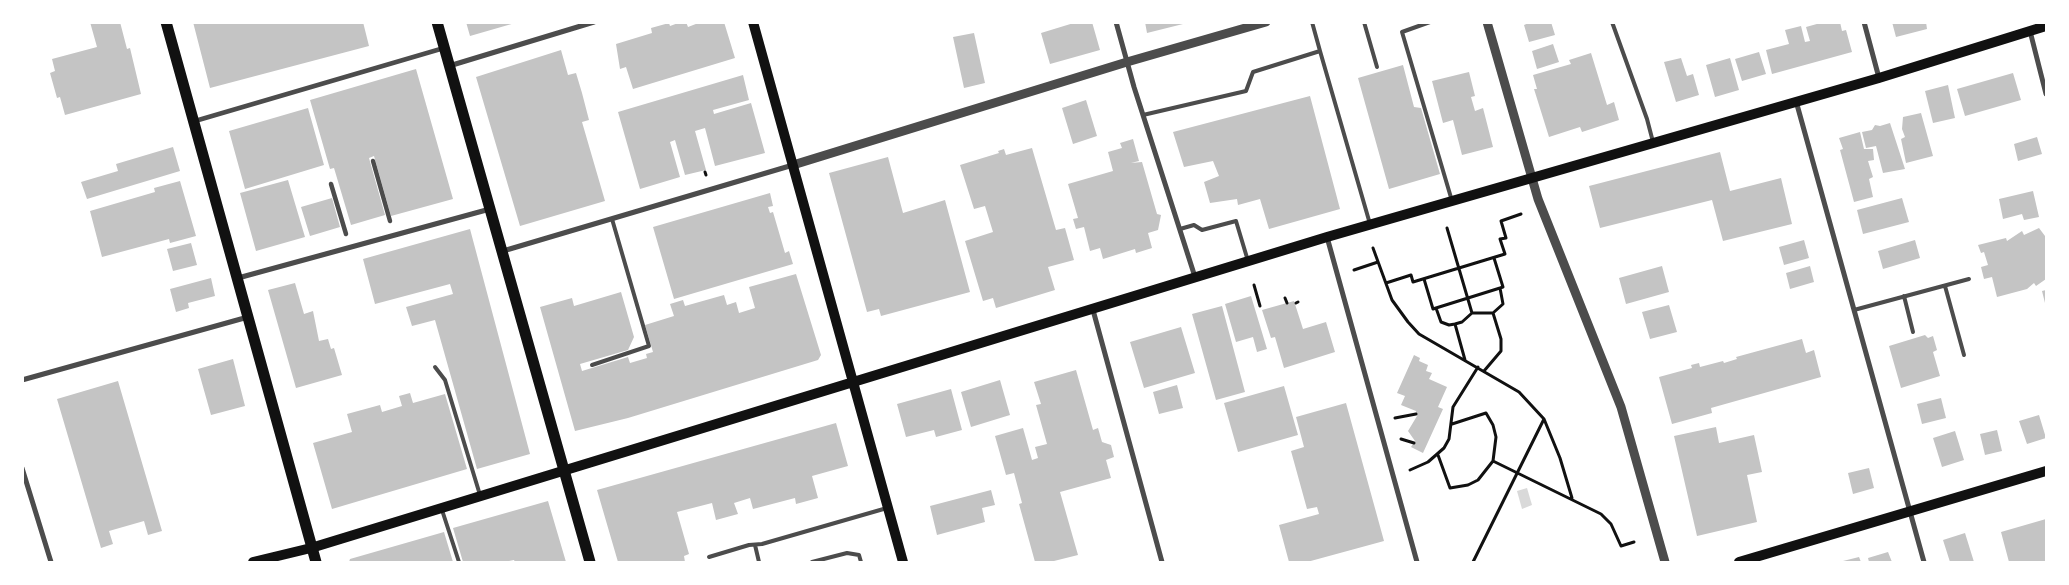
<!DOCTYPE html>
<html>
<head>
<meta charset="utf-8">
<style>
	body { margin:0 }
	#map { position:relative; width:2069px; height:585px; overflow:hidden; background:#fff; font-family:Quicksand,sans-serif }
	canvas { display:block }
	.frame { position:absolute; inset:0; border:24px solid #fff; pointer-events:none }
</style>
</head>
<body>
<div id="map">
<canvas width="2069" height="585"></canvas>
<div class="frame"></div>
</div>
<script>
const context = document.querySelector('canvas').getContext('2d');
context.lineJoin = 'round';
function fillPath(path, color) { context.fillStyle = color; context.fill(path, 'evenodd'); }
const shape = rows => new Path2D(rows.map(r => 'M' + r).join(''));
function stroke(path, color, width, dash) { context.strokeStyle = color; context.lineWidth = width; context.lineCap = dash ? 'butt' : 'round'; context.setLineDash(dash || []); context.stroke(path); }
const water = shape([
	[1527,488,1532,505,1522,509,1517,491]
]);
const building = shape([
	[90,22,120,22,127,49,130,48,141,94,65,115,60,97,57,98,50,73,55,71,52,59,97,47],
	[193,22,363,22,369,46,210,88],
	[466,22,515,22,515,23,470,36],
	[681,22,686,22,688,27,701,22,724,22,735,58,633,89,626,67,620,69,616,44,652,33,651,28,669,23,670,26],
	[1077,22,1092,22,1100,50,1050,64,1041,33],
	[1145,22,1187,22,1187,23,1147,33],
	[1531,22,1551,22,1555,35,1529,42,1524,25],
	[1824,22,1840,22,1842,31,1846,30,1852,52,1772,74,1766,50,1789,44,1785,30,1801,26,1805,42,1810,41,1806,27],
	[1892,22,1926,22,1927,29,1896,37],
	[974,33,985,83,964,88,953,37],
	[1553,44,1559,62,1537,69,1532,51],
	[561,50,568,75,576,73,582,93,589,120,582,122,605,201,520,226,476,77],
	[1759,52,1766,74,1742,81,1735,59],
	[1591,53,1607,105,1614,102,1619,120,1582,132,1580,127,1549,137,1534,89,1537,89,1533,75,1571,64,1569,60],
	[1681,58,1687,76,1693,74,1699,95,1676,102,1664,62],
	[1730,58,1739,90,1715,97,1706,65],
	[1403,65,1414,107,1421,108,1440,174,1389,189,1358,78],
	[416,69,453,199,391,216,374,156,369,158,385,215,351,225,334,168,330,169,310,100],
	[1469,72,1475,96,1471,97,1475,111,1483,108,1493,147,1462,155,1453,120,1443,123,1432,81],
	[2013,73,2021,100,1965,116,1957,89],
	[743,75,749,100,713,110,714,114,751,103,765,153,715,166,705,128,695,131,706,170,685,175,675,140,670,142,680,177,640,189,618,112],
	[1948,85,1955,118,1933,123,1925,91],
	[1310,96,1340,209,1269,229,1260,199,1238,205,1237,199,1210,203,1204,182,1219,176,1213,161,1184,167,1173,132],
	[1086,100,1097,136,1073,144,1062,108],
	[308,108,324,165,245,189,229,131],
	[1921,113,1933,156,1906,163,1901,139,1905,137,1902,129,1903,117],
	[1890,123,1905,169,1883,173,1876,146,1866,148,1862,132,1872,130,1875,125,1880,126],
	[1860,132,1864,149,1873,149,1874,160,1868,161,1873,177,1869,179,1873,197,1854,202,1840,150,1843,149,1839,138],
	[2037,137,2042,154,2018,161,2014,144],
	[1133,139,1139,161,1131,163,1142,162,1157,214,1161,215,1158,230,1148,233,1152,248,1136,253,1135,249,1103,259,1100,248,1090,251,1084,227,1076,229,1073,219,1078,218,1068,184,1113,171,1108,152,1122,148,1120,143],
	[173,147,180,171,87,199,81,182,118,171,116,164],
	[1032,148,1056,230,1065,228,1074,260,1048,267,1055,290,996,308,993,298,983,301,965,241,993,232,985,206,974,209,960,165,999,153,998,151,1004,149,1006,155],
	[1720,152,1730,191,1781,178,1792,224,1723,241,1712,200,1600,228,1589,186],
	[888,157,903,213,945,200,970,292,881,316,879,309,867,312,829,173],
	[288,180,305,237,256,251,240,193],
	[180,181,196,236,170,243,169,239,102,257,90,211,155,192,154,188],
	[2033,191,2039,217,2024,220,2022,214,2003,219,1999,199],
	[770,193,773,206,768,207,770,213,773,212,785,253,789,251,793,264,674,299,653,227],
	[332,198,340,227,310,236,301,207],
	[1902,198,1909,222,1863,234,1857,210],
	[2039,228,2045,236,2046,235,2046,279,2036,286,2034,283,2027,289,1997,297,1992,277,1984,279,1981,267,1988,265,1984,252,1981,253,1978,245,2006,238,2007,241,2022,231,2024,235],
	[470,229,530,454,477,469,435,320,412,326,406,307,453,294,450,284,375,304,363,259],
	[1804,240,1809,258,1784,265,1779,247],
	[1915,240,1920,258,1883,269,1878,251],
	[191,243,197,265,173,271,167,249],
	[1662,266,1669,292,1626,304,1619,278],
	[1810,266,1814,282,1790,289,1786,273],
	[796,274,821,355,818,360,628,418,575,431,540,307,572,298,574,306,621,292,634,337,628,350,580,364,582,371,628,357,630,363,647,358,646,354,653,352,645,325,674,316,670,304,683,300,685,306,724,295,727,305,736,302,739,313,755,308,749,287],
	[211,278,215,296,188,303,189,308,176,312,170,289],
	[295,283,304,314,313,311,319,341,328,339,331,349,334,348,342,375,296,388,268,290],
	[2046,290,2046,307,2042,291],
	[1251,296,1267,349,1257,352,1253,337,1236,342,1225,304],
	[1294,301,1303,329,1326,322,1335,352,1284,368,1275,337,1271,338,1262,310],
	[1669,305,1677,332,1650,339,1642,312],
	[1222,306,1245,392,1216,400,1192,314],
	[1181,327,1195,373,1144,388,1130,342],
	[1925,335,1928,338,1933,336,1937,350,1933,352,1940,376,1901,388,1889,346],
	[1802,339,1806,353,1814,350,1821,377,1711,408,1712,413,1672,424,1659,377,1692,368,1691,365,1699,363,1700,367,1723,361,1724,363,1737,359,1736,357],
	[1414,355,1420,358,1419,361,1428,365,1426,371,1432,373,1429,379,1447,387,1438,407,1443,409,1423,453,1411,447,1415,441,1408,431,1417,416,1416,411,1401,405,1405,396,1397,393],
	[233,359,245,406,211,415,198,369],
	[1076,370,1093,430,1098,428,1102,442,1111,445,1114,457,1106,460,1111,478,1060,492,1078,555,1050,562,1035,562,1019,504,1022,503,1014,473,1006,475,995,436,1023,428,1032,460,1038,458,1035,447,1047,444,1036,405,1041,404,1034,382],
	[1000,380,1010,415,971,427,961,392],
	[118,381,162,531,148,535,144,521,109,531,113,544,101,548,57,399],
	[1177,385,1183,408,1159,414,1153,392],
	[1284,386,1298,435,1238,452,1224,403],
	[951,389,962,430,936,437,934,430,906,437,897,404],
	[410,393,413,403,445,394,467,469,332,509,313,443,352,432,347,414,380,405,382,412,402,406,399,396],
	[1941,398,1946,418,1922,424,1917,404],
	[1346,403,1384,541,1307,562,1289,562,1279,525,1319,514,1317,507,1307,509,1291,451,1304,447,1296,417],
	[2039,415,2046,438,2027,444,2019,421],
	[836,423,848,466,812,476,818,498,796,504,795,498,753,509,750,498,734,503,738,514,716,520,712,503,677,512,689,554,684,556,685,562,618,562,597,490],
	[1716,427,1719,443,1754,435,1762,472,1747,475,1757,522,1697,536,1674,436],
	[1997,430,2002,451,1985,455,1980,434],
	[1955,431,1964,460,1942,467,1933,438],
	[1869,468,1874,488,1853,494,1848,473],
	[991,490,995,505,982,508,985,522,937,535,930,506],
	[548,501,566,562,515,562,514,560,504,562,463,562,453,528],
	[2046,519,2046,562,2009,562,2001,532],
	[444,532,453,562,349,562,350,559],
	[1965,533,1974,562,1950,562,1943,540],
	[1888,552,1892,562,1869,562,1868,558],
	[1859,557,1861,562,1839,562]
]);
const path = shape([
	[705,172,706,175],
	[1447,228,1472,313],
	[1373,248,1392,300,1408,322,1419,334,1519,392,1544,419,1560,458,1572,498],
	[1354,270,1378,262],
	[1424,279,1433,309,1436,308,1441,322,1449,325,1455,324],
	[1386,283,1411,275,1413,282,1505,254,1500,239,1506,238,1501,221,1521,214],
	[1254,285,1260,306],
	[1285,298,1287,303],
	[1296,303,1298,302],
	[1436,308,1500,288],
	[1465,360,1455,324,1462,322,1472,313,1493,313,1503,304,1500,288,1503,287,1494,258],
	[1484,371,1501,351,1501,339,1493,313],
	[1395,418,1416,414],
	[1401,439,1414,443],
	[1438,455,1450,488,1468,485,1478,480,1493,461,1496,437,1493,425,1486,413,1452,424],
	[1493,461,1601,514,1611,524,1621,546,1634,542],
	[1410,470,1428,462,1444,448,1449,439,1453,407,1478,367],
	[1473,562,1544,419]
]);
const service = shape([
	[1312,22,1320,51],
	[1364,22,1377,67],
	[1430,22,1402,32,1452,201],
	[1612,22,1647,119,1653,142],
	[1143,115,1246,91,1253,72,1320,51,1370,224],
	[1180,229,1194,225,1202,230,1236,221,1248,261],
	[1945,286,1964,355],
	[1904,296,1913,332],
	[1854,310,1969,279],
	[592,365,649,346,612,219],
	[435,367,445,380,480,495],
	[442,510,459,562],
	[755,545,759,562],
	[709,557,749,545,762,544,887,508],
	[812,562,847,553,859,555,861,562]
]);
const pedestrian = shape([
	[195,121,444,48],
	[373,161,390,221],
	[331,184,346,234]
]);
const minor = shape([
	[1116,22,1134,87,1195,277],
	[1864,22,1879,78],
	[2030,31,2046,94],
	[449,66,594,22],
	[1796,101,1924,562],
	[1327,237,1417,562],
	[503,251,793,165],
	[238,278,490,209],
	[1093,310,1162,562],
	[22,380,248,317],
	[22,468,51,562]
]);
const tertiary = shape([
	[1487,22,1538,199,1621,407,1665,562],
	[793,165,1127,62,1266,22]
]);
const secondary = shape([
	[753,22,903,562],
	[253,562,311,548,1327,237,1879,78,2046,26],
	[1739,562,2046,471]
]);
const primary = shape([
	[166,22,316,562],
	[437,22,590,562]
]);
fillPath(water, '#d9d9d9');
fillPath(building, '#c4c4c4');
stroke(path, '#111', 3);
stroke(service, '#4c4c4c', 4);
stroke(pedestrian, '#4c4c4c', 4.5);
stroke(minor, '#4c4c4c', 5);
stroke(tertiary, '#4c4c4c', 9);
stroke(secondary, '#111', 10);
stroke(primary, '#111', 11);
</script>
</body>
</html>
